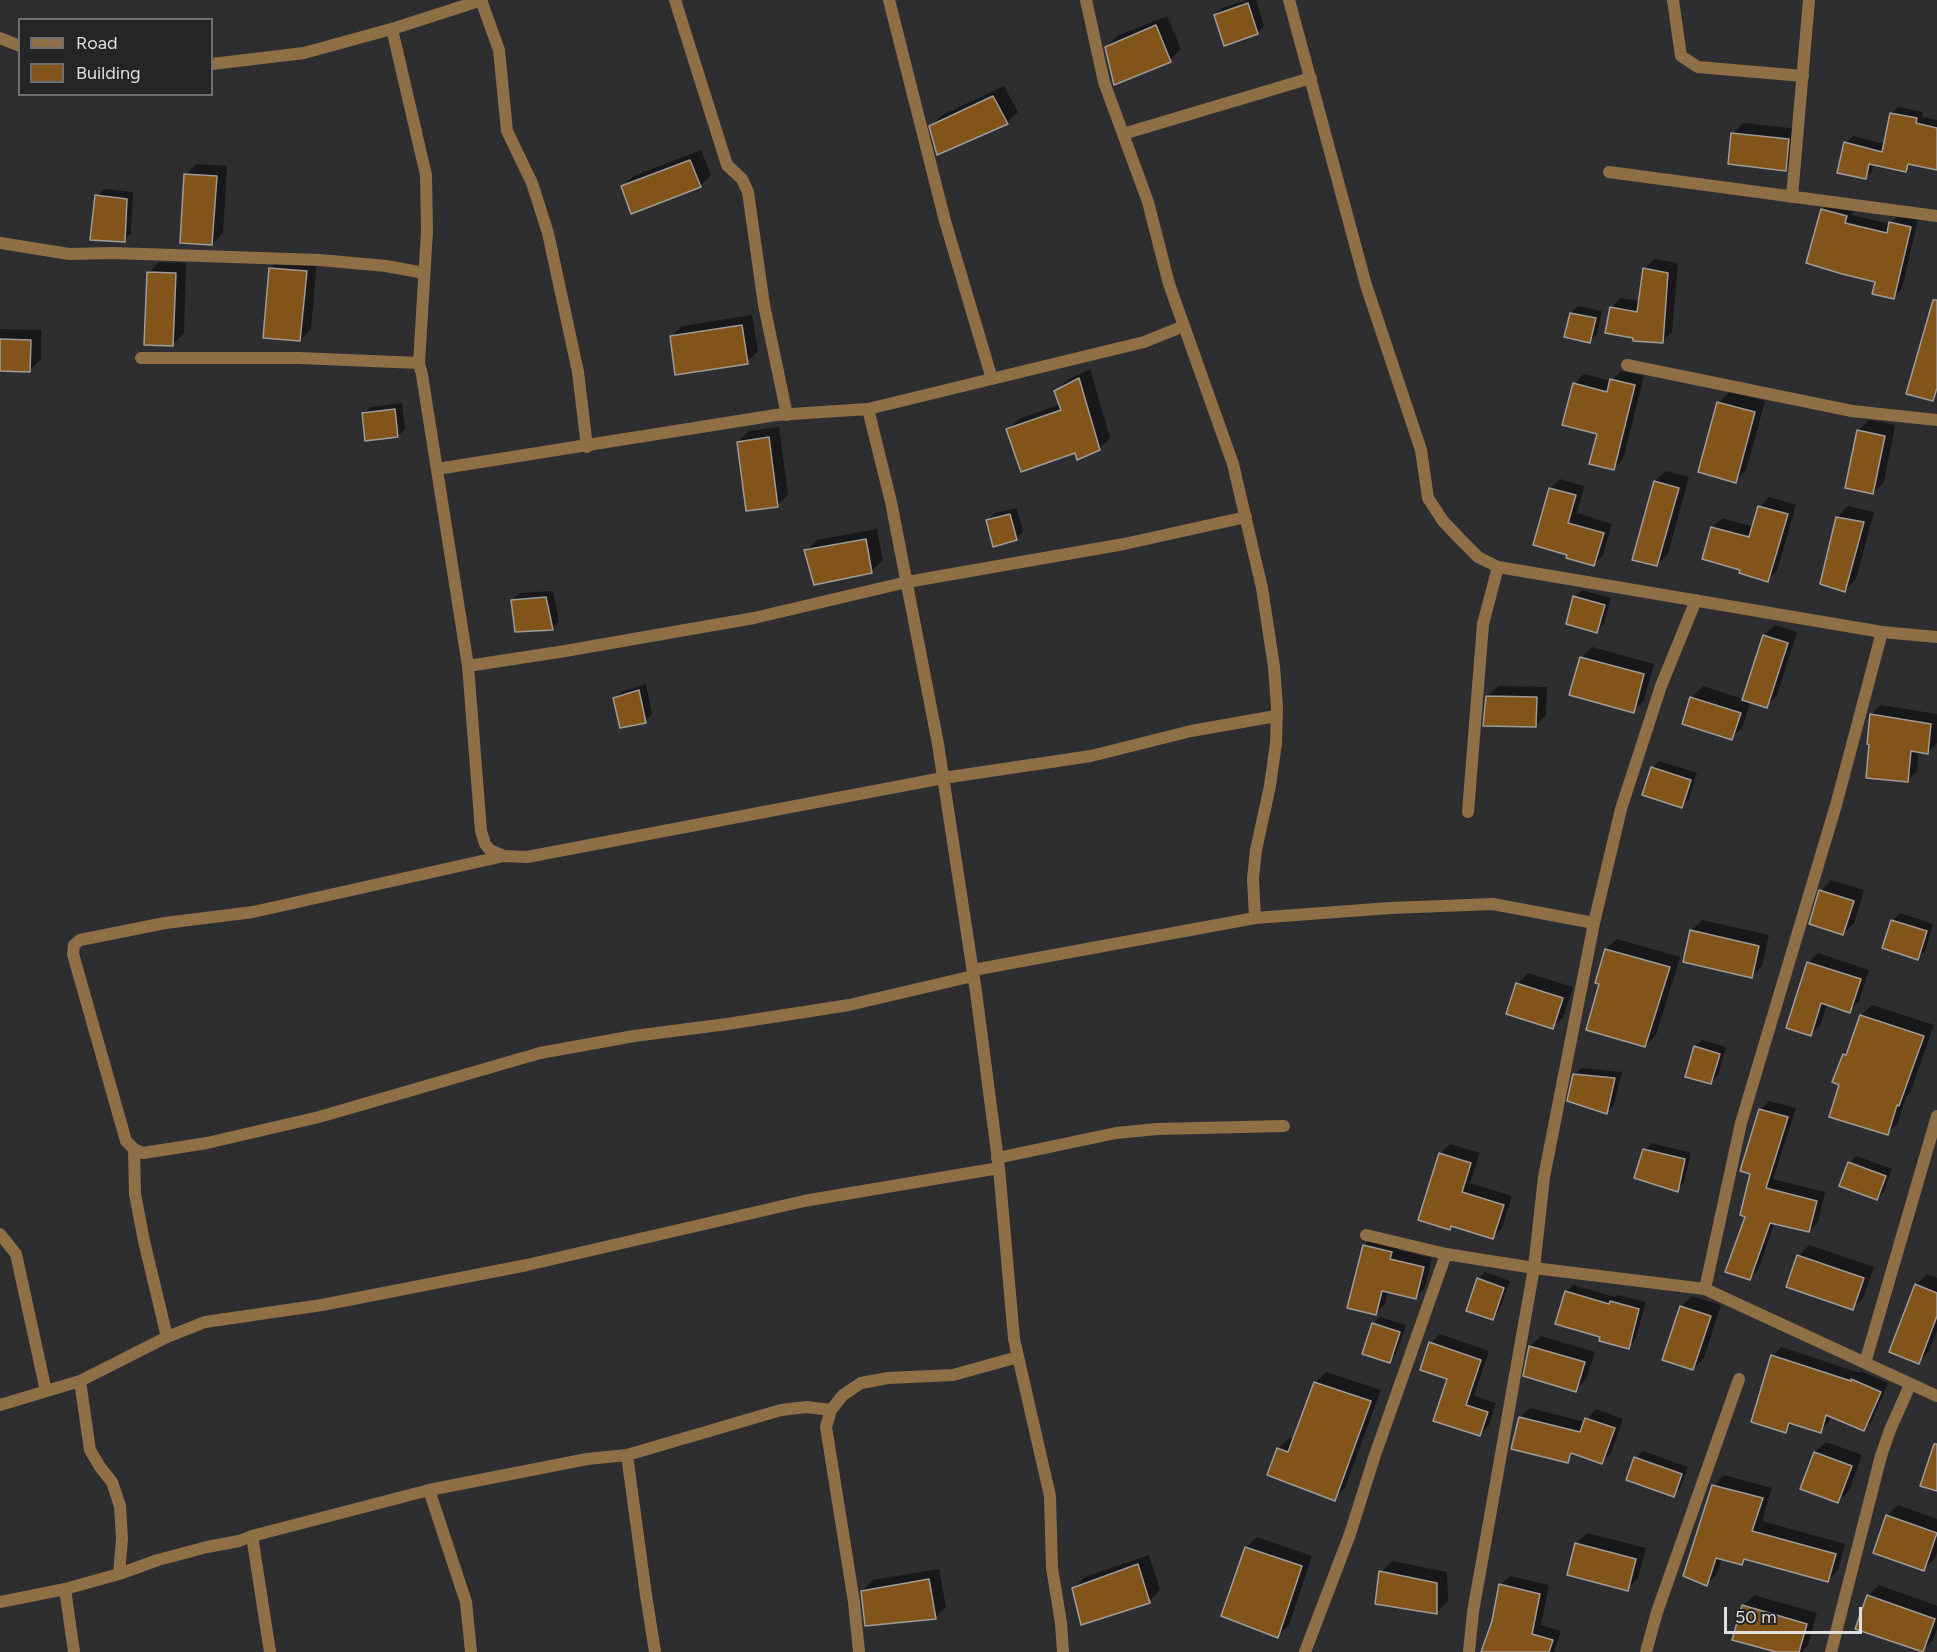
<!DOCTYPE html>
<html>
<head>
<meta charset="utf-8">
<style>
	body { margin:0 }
	#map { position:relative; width:1937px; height:1652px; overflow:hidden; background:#2e2e31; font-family:Figtree,sans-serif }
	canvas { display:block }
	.legend { position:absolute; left:18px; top:18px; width:195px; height:78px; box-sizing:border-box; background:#252527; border:2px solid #6f6f71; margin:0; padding:8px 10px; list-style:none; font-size:18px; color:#dfdfe1 }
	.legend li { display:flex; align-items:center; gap:12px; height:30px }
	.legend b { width:30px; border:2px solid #6f6f71 }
	.scale { position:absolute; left:1724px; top:1607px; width:138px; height:27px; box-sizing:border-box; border:3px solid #dfdfe1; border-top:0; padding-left:8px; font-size:18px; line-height:21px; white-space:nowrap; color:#dfdfe1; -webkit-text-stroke:4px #252527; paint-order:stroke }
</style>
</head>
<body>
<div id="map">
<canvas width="1937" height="1652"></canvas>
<ul class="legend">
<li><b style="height:8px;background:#8e6f46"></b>Road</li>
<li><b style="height:16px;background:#82541a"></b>Building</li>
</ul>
<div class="scale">50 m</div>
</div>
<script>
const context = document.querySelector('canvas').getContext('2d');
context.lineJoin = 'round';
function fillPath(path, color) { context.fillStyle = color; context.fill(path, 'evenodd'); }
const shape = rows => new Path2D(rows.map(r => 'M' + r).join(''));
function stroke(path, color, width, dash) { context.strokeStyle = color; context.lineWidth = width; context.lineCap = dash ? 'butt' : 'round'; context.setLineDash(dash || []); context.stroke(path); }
const shadow = shape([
	[1248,0,1256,0,1264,26,1257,33,1215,15,1222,8],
	[1167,16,1181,49,1170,60,1106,47,1117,36],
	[1004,86,1018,112,1007,123,931,126,942,115],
	[1898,107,1923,112,1922,117,1937,120,1937,168,1912,163,1905,170,1874,164,1872,171,1865,178,1846,143,1853,136,1885,144,1891,114],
	[1743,123,1799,129,1796,158,1785,169,1733,134],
	[701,150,711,175,700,186,623,186,634,176],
	[196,164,227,166,223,233,212,244,185,175],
	[104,189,133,192,131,233,124,240,97,196],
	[1831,201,1854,208,1852,215,1890,224,1899,215,1918,219,1902,289,1893,297,1877,280,1822,210],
	[281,258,317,260,311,329,300,340,271,268],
	[1654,259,1678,263,1672,332,1662,342,1611,308,1621,298,1640,301,1644,269],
	[159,262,186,263,184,333,173,344,149,273],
	[1578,306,1602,311,1597,334,1590,341,1571,313],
	[752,315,758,351,747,362,671,337,682,326],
	[0,329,41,330,41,359,30,370,0,370],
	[1090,369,1110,438,1099,449,1075,452,1008,429,1019,419,1060,404,1056,391,1067,380],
	[1621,371,1644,376,1623,459,1614,468,1574,384,1584,374,1611,381],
	[1730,392,1765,401,1746,470,1735,481,1719,402],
	[402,403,405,429,398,436,363,414,370,407],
	[1869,420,1895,425,1884,482,1873,493,1858,431],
	[779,427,788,495,777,505,738,442,749,431],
	[1666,471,1689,477,1668,554,1657,565,1655,481],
	[1560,479,1584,486,1577,513,1612,524,1603,555,1594,564,1568,557,1550,489],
	[1769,497,1796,505,1777,571,1767,580,1742,568,1704,558,1713,527,1722,518,1754,527,1760,507],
	[1848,506,1874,512,1856,579,1845,590,1837,517],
	[1017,508,1023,532,1016,539,988,520,995,513],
	[877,529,883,560,872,571,815,583,806,551,817,540],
	[1582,590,1611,598,1604,624,1597,631,1575,597],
	[553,591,559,622,552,629,513,600,520,593],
	[1775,625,1797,632,1777,695,1766,706,1751,701,1742,728,1731,738,1684,723,1692,697,1703,686,1743,699,1764,635],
	[1592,647,1654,664,1644,700,1633,711,1581,658],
	[646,684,652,714,645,721,614,699,621,692],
	[1498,686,1547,687,1546,715,1536,726,1487,697],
	[1880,705,1937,714,1937,743,1928,752,1919,751,1917,771,1908,780,1871,715],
	[1659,761,1697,773,1689,799,1682,806,1652,768],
	[1831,880,1864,890,1854,923,1843,934,1821,891],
	[1900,913,1933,924,1925,951,1918,958,1884,947,1893,920],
	[1702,920,1769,935,1762,966,1752,976,1691,931],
	[1617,939,1680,957,1656,1035,1645,1046,1601,983,1597,982,1606,949],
	[1818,953,1869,970,1859,1001,1849,1011,1827,1004,1821,1024,1811,1034,1808,963],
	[1528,973,1573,987,1563,1017,1552,1028,1517,984],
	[1872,1005,1934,1025,1910,1093,1906,1097,1898,1123,1888,1133,1841,1084,1844,1054,1850,1048,1861,1015],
	[1702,1040,1726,1047,1718,1075,1711,1082,1695,1047],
	[1581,1068,1622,1072,1614,1105,1607,1112,1574,1075],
	[1769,1101,1796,1108,1773,1179,1825,1192,1818,1222,1809,1231,1775,1222,1758,1270,1750,1279,1747,1215,1760,1110],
	[1652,1143,1691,1153,1684,1183,1677,1190,1645,1150],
	[1450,1144,1480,1153,1470,1183,1512,1196,1502,1228,1493,1237,1453,1225,1449,1228,1440,1154],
	[1856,1156,1892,1169,1884,1191,1877,1198,1841,1185,1850,1163],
	[1374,1236,1401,1242,1399,1250,1432,1258,1425,1288,1415,1298,1388,1291,1385,1304,1376,1313,1349,1307,1365,1245],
	[1809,1245,1874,1267,1863,1298,1852,1309,1799,1256],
	[1485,1272,1510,1281,1499,1311,1492,1318,1478,1279],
	[1927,1274,1937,1278,1937,1331,1929,1351,1918,1362,1916,1285],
	[1573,1285,1615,1297,1618,1295,1646,1302,1635,1340,1628,1347,1602,1336,1566,1292],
	[1692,1296,1721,1305,1704,1358,1693,1369,1681,1307],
	[1380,1317,1406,1325,1396,1354,1389,1361,1373,1324],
	[1440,1334,1489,1351,1474,1396,1496,1403,1489,1425,1480,1434,1431,1343],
	[1541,1336,1595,1352,1586,1379,1575,1390,1530,1346],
	[1781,1347,1860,1373,1861,1371,1888,1383,1872,1421,1863,1430,1831,1416,1829,1422,1820,1431,1794,1423,1785,1432,1773,1356],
	[1326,1372,1381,1390,1345,1488,1334,1499,1278,1449,1289,1438,1294,1440,1316,1382],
	[1530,1408,1585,1422,1596,1409,1623,1419,1611,1453,1602,1462,1576,1453,1568,1461,1520,1417],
	[1826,1442,1862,1455,1849,1491,1838,1502,1802,1488,1815,1452],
	[1643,1451,1688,1467,1680,1488,1673,1495,1636,1458],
	[1724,1475,1772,1488,1762,1521,1845,1544,1838,1570,1828,1580,1747,1558,1741,1563,1722,1558,1717,1574,1706,1585,1714,1486],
	[1898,1505,1937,1519,1937,1552,1935,1558,1924,1569,1887,1516],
	[1587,1533,1646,1548,1638,1578,1627,1589,1576,1544],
	[1257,1537,1312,1556,1289,1625,1278,1636,1246,1548],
	[1149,1555,1160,1590,1149,1601,1074,1588,1085,1577],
	[1392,1561,1447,1572,1448,1601,1437,1612,1381,1572],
	[939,1569,946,1607,935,1618,862,1591,873,1580],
	[1510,1576,1549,1585,1541,1625,1561,1631,1554,1652,1483,1652,1493,1621,1500,1585],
	[1879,1585,1937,1606,1937,1629,1933,1640,1922,1651,1868,1596],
	[1754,1595,1817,1613,1808,1645,1802,1652,1782,1652,1743,1606]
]);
const building = shape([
	[1248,3,1258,34,1224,46,1214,15,1248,3],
	[1156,25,1171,62,1114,85,1105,47,1156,25],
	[993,96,1008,124,937,155,929,126,993,96],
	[1890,113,1917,118,1916,123,1937,128,1937,170,1908,164,1906,172,1869,164,1866,179,1837,173,1844,142,1882,152,1890,113],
	[1731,133,1789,139,1786,171,1728,164,1731,133],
	[690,160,701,187,631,214,621,186,690,160],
	[184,174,217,176,212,245,180,243,184,174],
	[95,195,127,199,125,242,90,240,95,195],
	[1821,209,1847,216,1845,223,1887,233,1889,222,1911,227,1894,299,1872,294,1875,282,1842,274,1806,263,1821,209],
	[269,268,307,271,300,341,263,338,269,268],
	[1643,268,1668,273,1663,343,1633,341,1633,338,1605,333,1610,307,1637,312,1643,268],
	[147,272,176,273,173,346,144,345,147,272],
	[1933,300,1937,300,1937,388,1933,401,1906,394,1933,300],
	[1570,313,1596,318,1590,343,1564,337,1570,313],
	[742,325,748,364,675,375,670,336,742,325],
	[0,339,31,340,30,372,0,371,0,339],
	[1079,378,1100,450,1077,460,1075,453,1021,472,1006,429,1061,410,1054,391,1079,378],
	[1610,379,1635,385,1614,470,1589,464,1597,434,1562,425,1573,383,1607,392,1610,379],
	[1717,402,1755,412,1736,483,1698,472,1717,402],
	[395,409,398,437,365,441,362,413,395,409],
	[1857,430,1885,436,1873,494,1845,488,1857,430],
	[769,437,778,507,746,511,737,442,769,437],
	[1654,481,1679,488,1657,566,1632,560,1654,481],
	[1549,488,1576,495,1568,523,1604,533,1594,566,1566,558,1567,555,1533,545,1549,488],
	[1758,506,1788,514,1768,582,1739,573,1740,570,1702,559,1711,527,1749,537,1758,506],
	[1010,514,1017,540,993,547,986,520,1010,514],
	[1836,517,1864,522,1845,592,1820,584,1836,517],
	[866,539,872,573,814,585,804,550,866,539],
	[1573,596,1605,605,1597,633,1566,624,1573,596],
	[546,597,553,630,515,632,511,600,546,597],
	[1763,635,1788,643,1767,708,1742,700,1763,635],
	[1580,657,1644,674,1634,713,1569,695,1580,657],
	[639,690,646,723,620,728,613,698,639,690],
	[1486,696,1537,697,1536,727,1483,726,1486,696],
	[1690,697,1741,713,1732,740,1682,724,1690,697],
	[1870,714,1931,724,1928,754,1911,751,1908,782,1866,778,1869,745,1867,744,1870,714],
	[1651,767,1691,780,1682,808,1642,795,1651,767],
	[1819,890,1854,901,1843,935,1809,924,1819,890],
	[1891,920,1927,931,1918,960,1882,948,1891,920],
	[1690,930,1759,946,1752,978,1683,962,1690,930],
	[1605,949,1670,967,1645,1047,1586,1030,1599,984,1595,983,1605,949],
	[1807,962,1861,979,1850,1013,1821,1003,1811,1036,1786,1028,1807,962],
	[1516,983,1563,998,1553,1029,1506,1014,1516,983],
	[1860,1015,1924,1036,1899,1106,1897,1105,1888,1135,1829,1117,1839,1085,1832,1082,1843,1054,1846,1055,1860,1015],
	[1694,1046,1720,1054,1711,1084,1685,1077,1694,1046],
	[1573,1074,1615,1078,1607,1114,1567,1101,1573,1074],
	[1759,1109,1788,1117,1766,1188,1817,1201,1809,1232,1770,1223,1750,1280,1725,1272,1745,1217,1740,1215,1750,1174,1740,1171,1759,1109],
	[1643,1149,1685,1159,1678,1192,1634,1178,1643,1149],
	[1439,1153,1471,1163,1462,1192,1504,1205,1493,1239,1451,1226,1450,1230,1418,1220,1439,1153],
	[1848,1162,1886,1176,1877,1200,1839,1186,1848,1162],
	[1363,1245,1392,1252,1390,1259,1424,1267,1416,1299,1382,1291,1376,1315,1347,1308,1363,1245],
	[1797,1255,1864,1278,1853,1310,1786,1287,1797,1255],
	[1477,1278,1504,1288,1493,1320,1466,1311,1477,1278],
	[1915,1284,1937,1293,1937,1316,1919,1364,1889,1352,1915,1284],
	[1565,1291,1609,1304,1610,1301,1639,1309,1629,1349,1599,1341,1600,1337,1555,1324,1565,1291],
	[1680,1306,1711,1316,1693,1370,1662,1360,1680,1306],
	[1372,1323,1400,1332,1390,1363,1362,1354,1372,1323],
	[1429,1342,1481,1360,1466,1405,1488,1412,1480,1436,1433,1421,1447,1379,1420,1370,1429,1342],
	[1529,1346,1585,1362,1576,1392,1523,1376,1529,1346],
	[1771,1355,1851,1381,1851,1379,1881,1392,1864,1431,1826,1415,1821,1433,1789,1423,1786,1433,1751,1422,1771,1355],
	[1314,1382,1371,1401,1335,1501,1267,1475,1277,1448,1288,1452,1314,1382],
	[1519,1417,1580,1432,1585,1418,1615,1428,1602,1464,1571,1453,1568,1463,1511,1449,1519,1417],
	[1934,1444,1937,1444,1937,1491,1920,1486,1934,1444],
	[1814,1452,1852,1466,1838,1503,1800,1489,1814,1452],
	[1634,1457,1682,1474,1674,1497,1626,1480,1634,1457],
	[1712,1485,1763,1498,1752,1531,1836,1554,1828,1582,1744,1559,1742,1565,1716,1558,1707,1586,1683,1576,1712,1485],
	[1886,1515,1937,1533,1924,1571,1873,1553,1886,1515],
	[1575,1543,1636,1559,1628,1591,1567,1575,1575,1543],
	[1245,1547,1302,1566,1278,1638,1221,1616,1245,1547],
	[1138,1564,1150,1603,1081,1625,1072,1588,1138,1564],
	[1379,1571,1437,1583,1437,1614,1375,1604,1379,1571],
	[929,1579,936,1619,865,1626,861,1591,929,1579],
	[1499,1584,1540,1594,1532,1634,1553,1640,1549,1652,1481,1652,1492,1621,1499,1584],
	[1867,1595,1935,1619,1923,1652,1855,1629,1867,1595],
	[1742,1605,1807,1624,1799,1652,1776,1652,1732,1640,1742,1605]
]);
const street = shape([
	[481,0,499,50,507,131,532,183,548,233,578,372,587,447],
	[675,0,727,165,742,179,748,192,764,305,787,415],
	[889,0,945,221,992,379],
	[1086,0,1104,82,1148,202,1169,284,1233,464,1262,588,1274,667,1277,707,1276,743,1270,786,1256,850,1253,879,1255,918],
	[1289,0,1366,285,1421,450,1428,498,1443,521,1462,541,1478,557,1498,567,1882,632,1937,637],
	[1673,0,1681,56,1698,67,1803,76],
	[392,29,426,175,427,231,419,363,422,375,468,666,481,831,485,844,490,850,504,856,527,857,943,778,1091,756,1191,731,1276,716],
	[0,38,20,46],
	[212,64,304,53,395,28,482,0],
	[1123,134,1311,78],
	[1609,172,1937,216],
	[1792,197,1809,0],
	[0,243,69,254,113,253,320,260,386,266,424,273],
	[141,358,299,358,419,363],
	[1627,365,1852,411,1937,420],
	[868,409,891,502,938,744,976,992,999,1168,1014,1339,1050,1496,1052,1568,1061,1623,1063,1652],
	[437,469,776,415,868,409,1144,342,1184,326],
	[468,666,565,651,754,618,907,582,1124,544,1246,517],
	[1468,812,1483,624,1498,567],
	[504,856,253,912,165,923,80,940,74,945,73,954,126,1141,134,1149,143,1153,207,1143,319,1117,540,1053,634,1036,727,1024,849,1005,973,976],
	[973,970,1255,918,1390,908,1493,904,1594,923],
	[134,1149,135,1194,144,1241,167,1337],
	[997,1158,1116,1133,1157,1129,1284,1126],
	[0,1234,16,1254,46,1391],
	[1366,1235,1446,1254,1534,1268,1705,1289,1937,1396],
	[1705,1289,1741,1123,1836,805,1882,632],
	[1865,1363,1937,1116],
	[80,1381,90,1450,100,1467,112,1482,120,1506,122,1539,119,1574],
	[0,1405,80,1381,167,1337,205,1322,322,1305,527,1265,804,1201,999,1168],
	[627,1455,646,1595,655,1652],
	[429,1490,466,1602,471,1652],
	[252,1536,429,1490,587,1459,627,1455,781,1410,806,1407,831,1410],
	[65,1589,74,1652],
	[0,1602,65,1589,119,1574,158,1560,207,1547,239,1541,252,1536,270,1652],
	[859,1652,854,1602,826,1427,831,1410,843,1395,861,1383,888,1378,953,1375,1018,1357],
	[1305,1652,1350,1534,1375,1455,1446,1254],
	[1469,1652,1473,1612,1534,1268,1544,1177,1594,923,1621,809,1661,686,1696,600],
	[1646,1652,1657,1612,1739,1379],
	[1831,1652,1881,1456,1890,1430,1910,1385]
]);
fillPath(shadow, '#0007');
fillPath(building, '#82541a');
stroke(building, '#9e9c99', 1.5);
stroke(street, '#8e6f46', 12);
</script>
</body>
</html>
